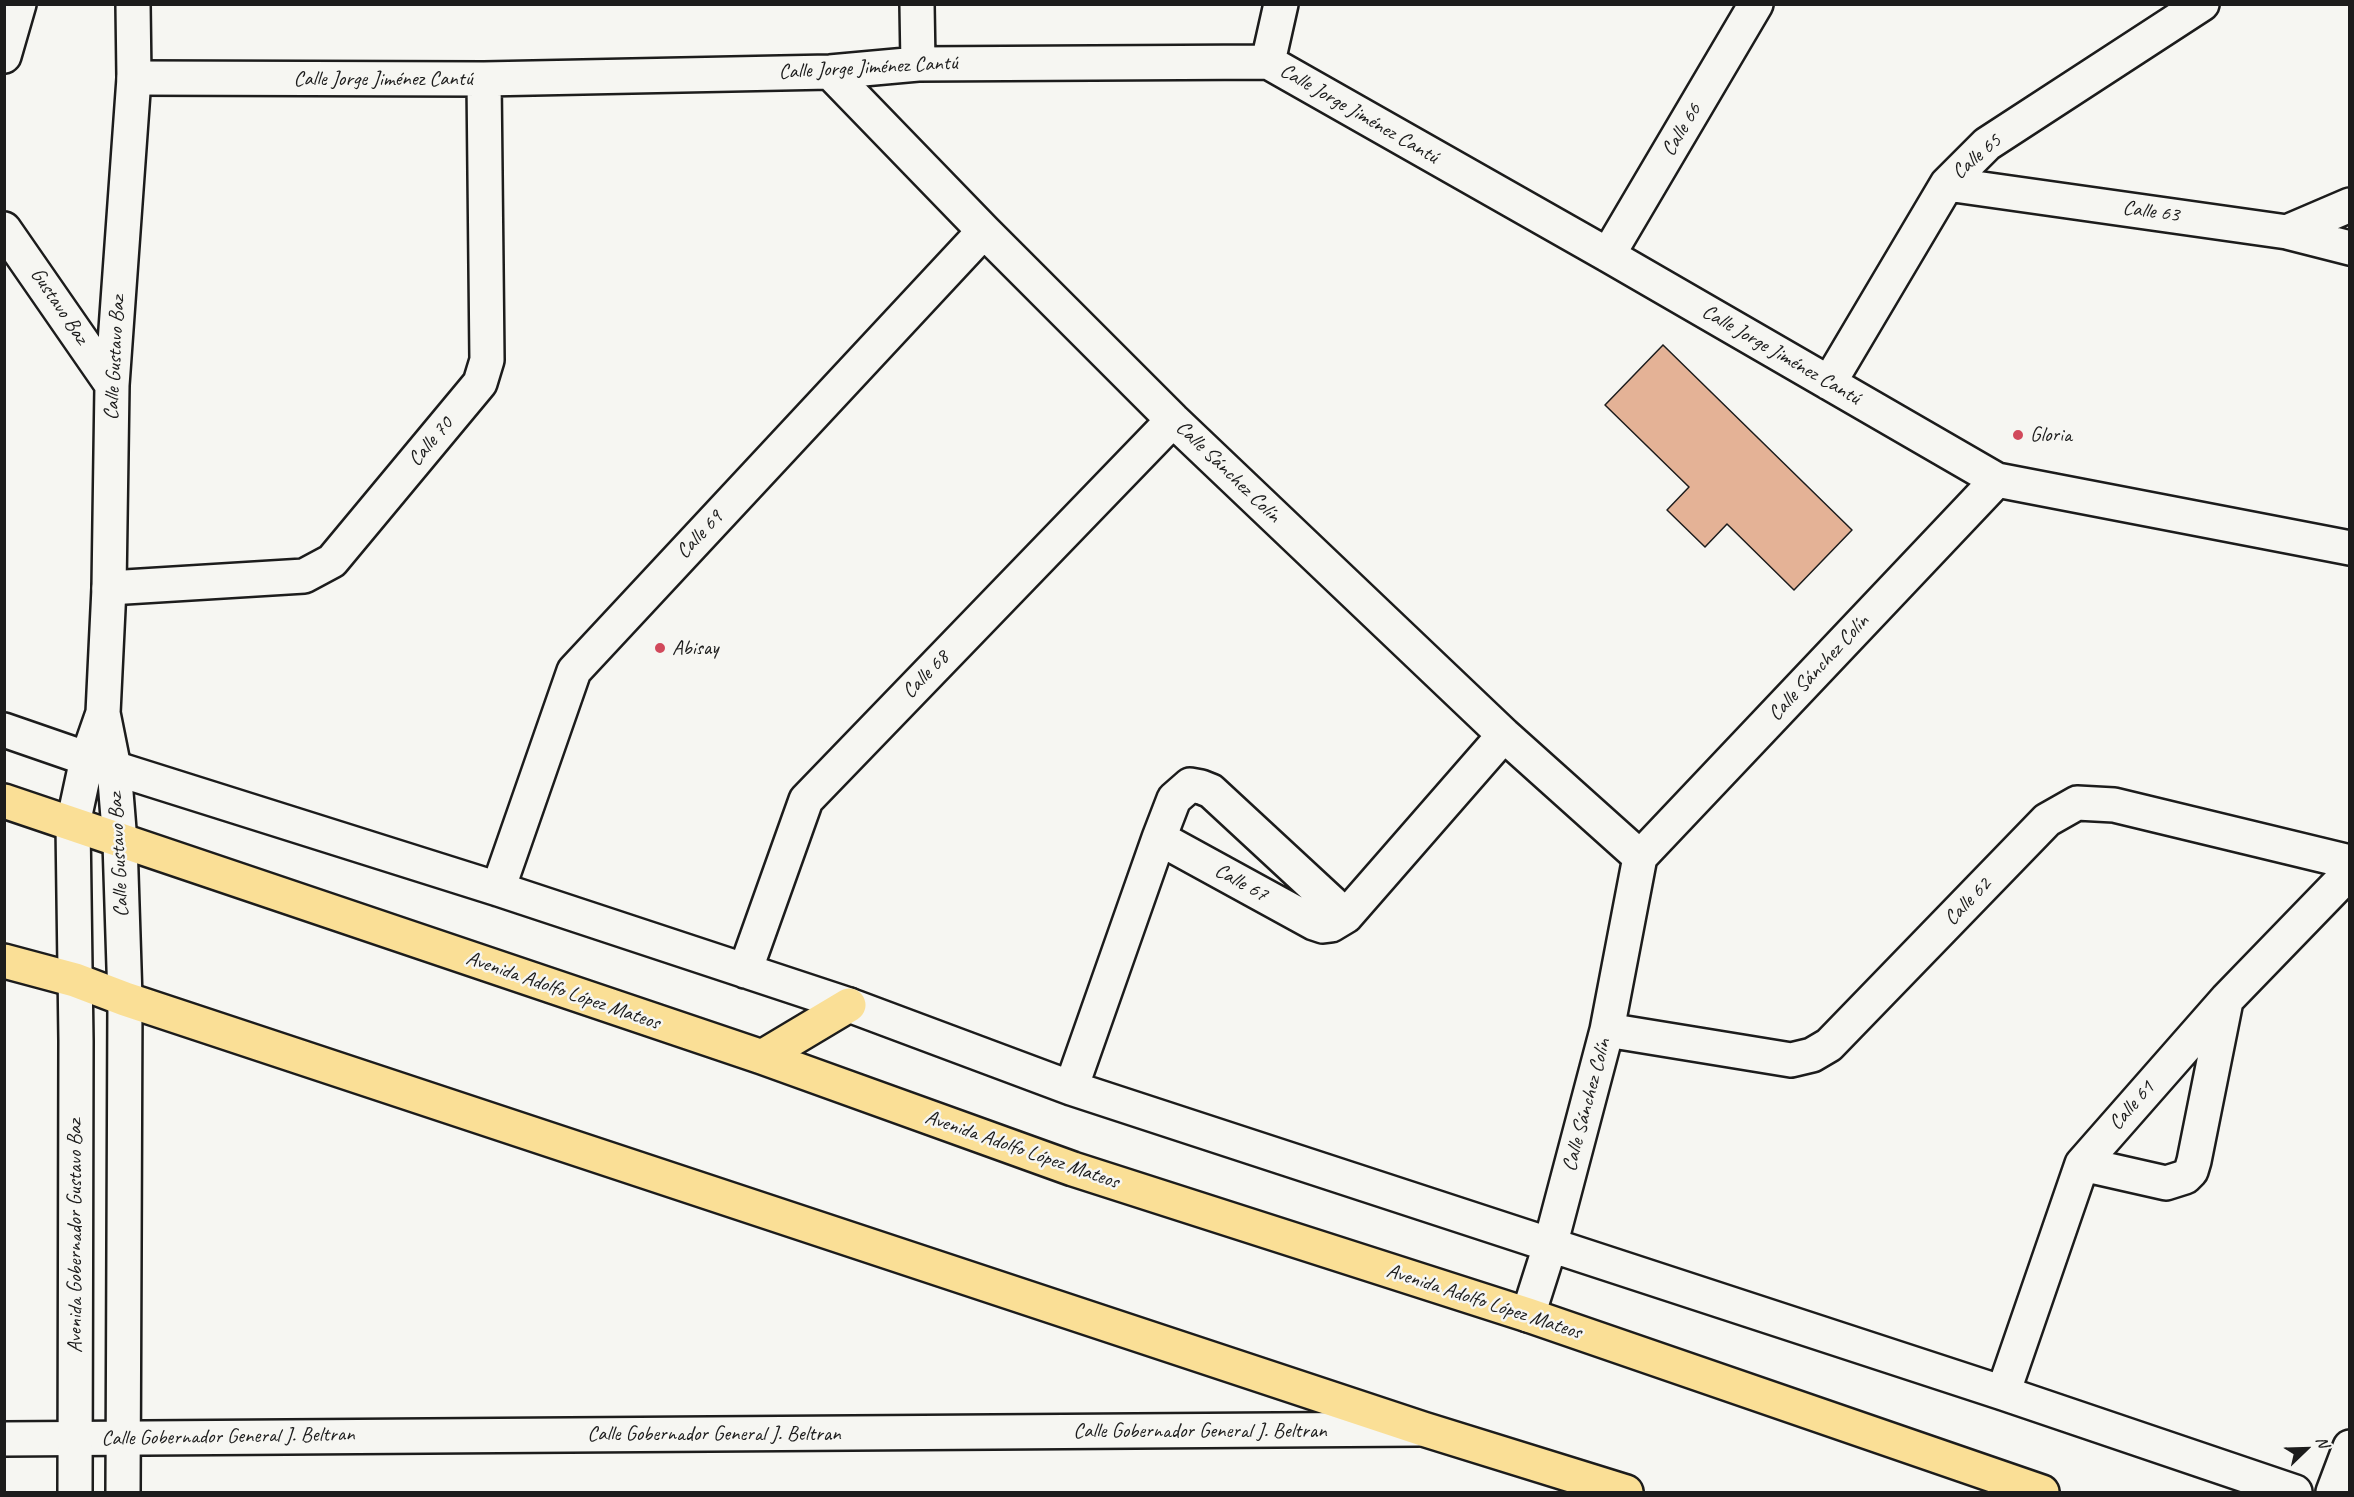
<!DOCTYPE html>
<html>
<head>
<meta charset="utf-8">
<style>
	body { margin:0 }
	#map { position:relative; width:2354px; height:1497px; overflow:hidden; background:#f6f6f2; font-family:Caveat,sans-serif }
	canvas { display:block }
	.frame { position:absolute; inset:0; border:6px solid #1c1c1c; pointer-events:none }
	.north { position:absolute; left:2276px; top:1419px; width:60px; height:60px; -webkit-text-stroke:4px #f6f6f2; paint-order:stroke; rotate:67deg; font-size:16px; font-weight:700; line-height:24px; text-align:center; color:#1c1c1c }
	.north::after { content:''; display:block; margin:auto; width:21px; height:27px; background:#1c1c1c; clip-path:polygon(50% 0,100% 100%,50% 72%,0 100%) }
</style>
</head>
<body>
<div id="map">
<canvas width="2354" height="1497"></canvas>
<div class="frame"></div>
<div class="north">N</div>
</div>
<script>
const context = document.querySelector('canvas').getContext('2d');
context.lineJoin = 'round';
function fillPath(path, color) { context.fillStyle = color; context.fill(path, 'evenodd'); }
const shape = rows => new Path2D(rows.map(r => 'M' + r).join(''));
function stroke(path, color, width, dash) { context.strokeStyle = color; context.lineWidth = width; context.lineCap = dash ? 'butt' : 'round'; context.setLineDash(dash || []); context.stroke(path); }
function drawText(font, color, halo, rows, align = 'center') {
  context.font = font + ' Caveat,sans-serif'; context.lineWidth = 5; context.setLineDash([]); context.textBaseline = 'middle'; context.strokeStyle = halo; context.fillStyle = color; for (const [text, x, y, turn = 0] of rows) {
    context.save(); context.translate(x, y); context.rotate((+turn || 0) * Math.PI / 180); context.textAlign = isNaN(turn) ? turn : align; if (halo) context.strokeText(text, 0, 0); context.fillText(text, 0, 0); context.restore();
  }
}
const building = shape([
	[1663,345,1852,530,1794,590,1727,524,1705,547,1667,510,1689,487,1605,405,1663,345]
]);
const street = shape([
	[917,4,918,64],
	[1268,62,1281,4],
	[830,72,984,231,1173,420,1504,735,1640,857],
	[134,78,484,79,830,72,918,64,1268,62,1608,255,1997,480,2350,548],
	[1947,184,2287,232,2350,205],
	[2287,232,2350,248],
	[1608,255,1756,4],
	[1829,383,1947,184,1987,144,2202,4],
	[109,588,304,576,332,561,480,383,487,360,484,79],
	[4,730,114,768,498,889,849,1005,1071,1088,2003,1393,2295,1492],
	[1159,838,1174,799,1190,785,1201,787,1211,791,1346,916],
	[498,889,574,671,984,231],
	[745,971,806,800,1173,420],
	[1607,1030,1791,1060,1812,1055,1829,1045,2047,820,2077,803,2114,805,2350,862],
	[1071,1088,1159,838,1314,923,1323,926,1331,925,1346,916,1504,735],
	[2082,1164,2166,1183,2185,1177,2191,1171,2194,1161,2226,1001],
	[1528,1315,1550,1246,1607,1030,1640,857,1997,480],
	[2003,1393,2082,1164,2227,999,2350,872],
	[4,1439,1418,1429],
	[2333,1492,2350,1447]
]);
const secondary = shape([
	[4,56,19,4],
	[4,229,112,385],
	[75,1492,76,1041,73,824,87,759,103,713],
	[123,1492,125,999,120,842,114,768,103,713,109,588,112,385,134,78,133,4]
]);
const primary = shape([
	[4,801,762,1057,1073,1169,1528,1315,2042,1492],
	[4,961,75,980,125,999,1423,1429,1626,1492],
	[762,1057,849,1005]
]);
const markers = [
	[2018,435,6,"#d1495b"],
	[660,648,6,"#d1495b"]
];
const streetNames = [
	["Calle Jorge Jiménez Cantú",868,68,-3],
	["Calle Jorge Jiménez Cantú",383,79],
	["Calle Jorge Jiménez Cantú",1359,114,30],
	["Calle 66",1682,130,-59],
	["Calle 65",1977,157,-41],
	["Calle 63",2151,212,8],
	["Gustavo Baz",59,306,56],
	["Calle Jorge Jiménez Cantú",1781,355,30],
	["Calle Gustavo Baz",115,358,-87],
	["Calle 70",431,442,-50],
	["Calle Sánchez Colín",1228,472,44],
	["Calle 69",700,535,-47],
	["Calle Sánchez Colín",1819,668,-47],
	["Calle 68",926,675,-46],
	["Calle Gustavo Baz",119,855,-93],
	["Calle 67",1241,883,29],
	["Calle 62",1968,902,-46],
	["Avenida Adolfo López Mateos",563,991,19],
	["Calle Sánchez Colín",1587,1105,-75],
	["Calle 61",2132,1106,-49],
	["Avenida Adolfo López Mateos",1022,1150,19],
	["Avenida Gobernador Gustavo Baz",75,1236,-90],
	["Avenida Adolfo López Mateos",1484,1302,18],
	["Calle Gobernador General J. Beltran",1200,1431],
	["Calle Gobernador General J. Beltran",714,1434],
	["Calle Gobernador General J. Beltran",228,1437,-1]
];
const poiNames = [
	["Gloria",2030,435],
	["Abisay",672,648]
];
fillPath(building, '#e4b296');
stroke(building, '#1c1c1c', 1.5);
stroke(street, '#1c1c1c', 38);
stroke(secondary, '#1c1c1c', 38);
stroke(primary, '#1c1c1c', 38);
stroke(street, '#f6f6f2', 33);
stroke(secondary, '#f6f6f2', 33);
stroke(primary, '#fadf96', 33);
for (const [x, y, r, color] of markers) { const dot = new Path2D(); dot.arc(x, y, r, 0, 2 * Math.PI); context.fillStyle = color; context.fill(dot); stroke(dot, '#f6f6f2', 2); }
drawText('21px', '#1c1c1c', '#f6f6f2', streetNames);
drawText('21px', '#1c1c1c', '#f6f6f2', poiNames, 'left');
</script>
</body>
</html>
